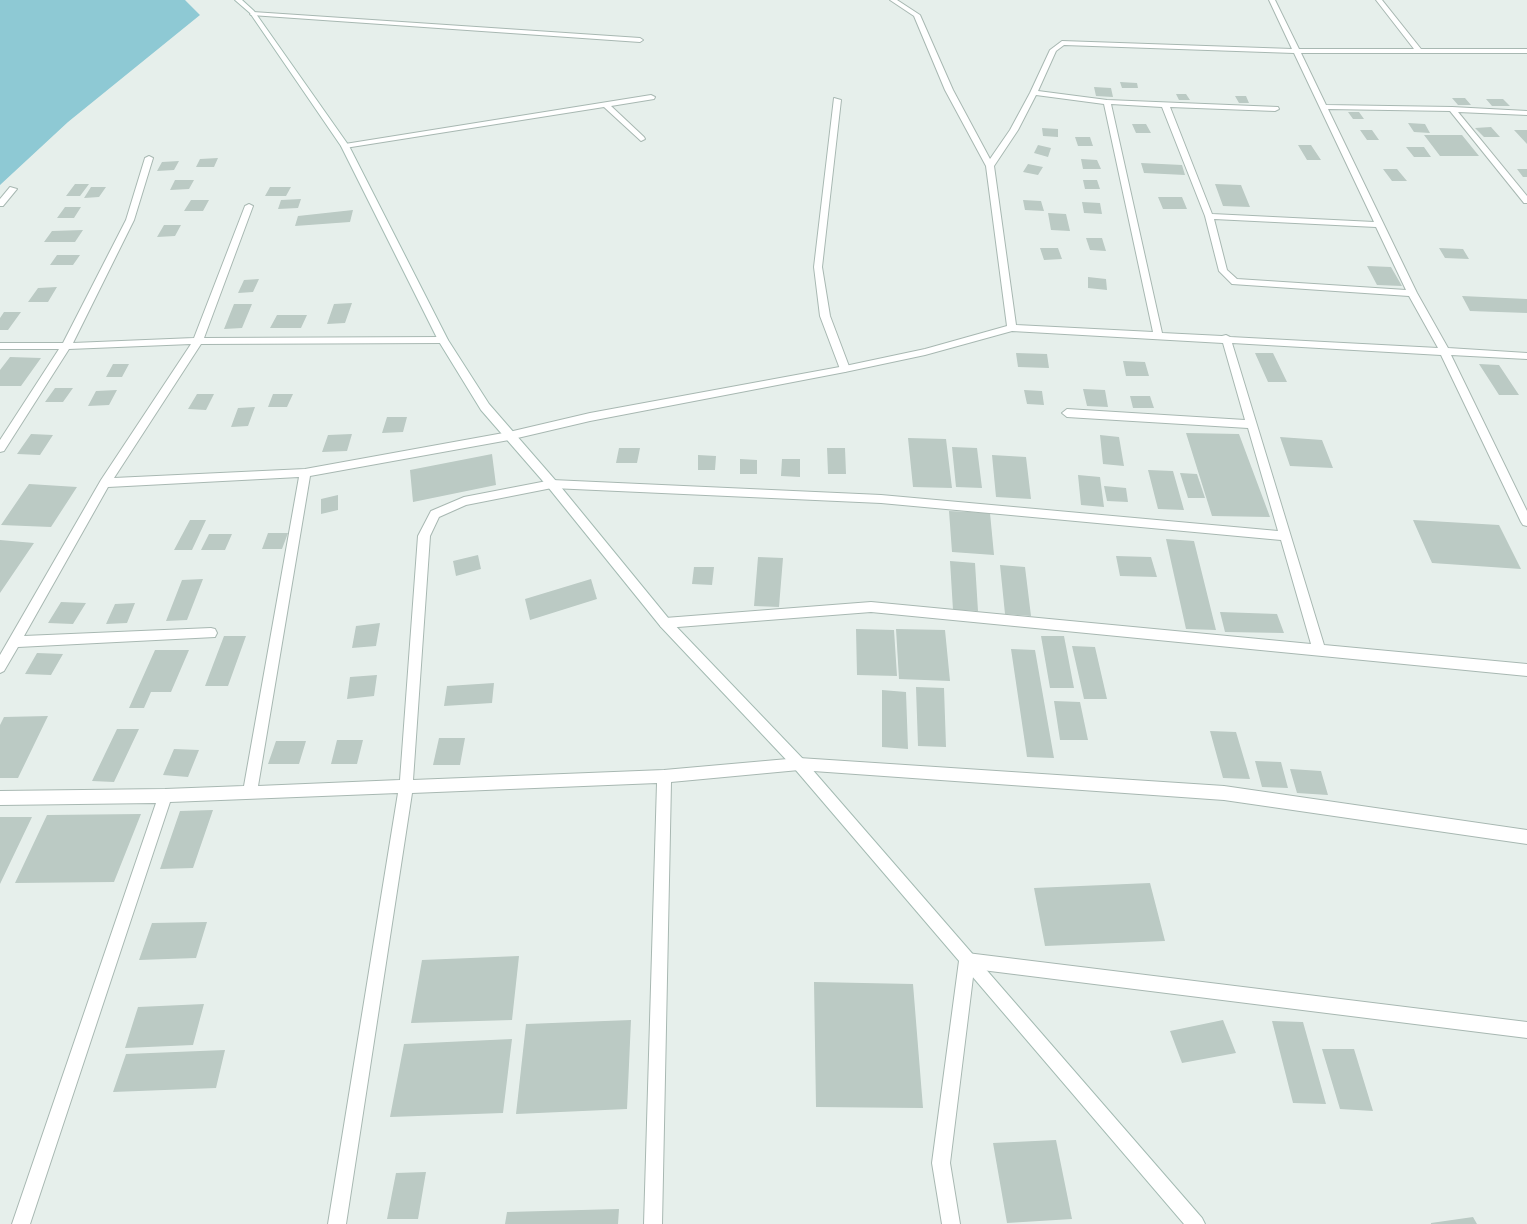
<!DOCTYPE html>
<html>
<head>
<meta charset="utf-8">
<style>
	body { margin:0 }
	canvas { display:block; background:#e6efeb }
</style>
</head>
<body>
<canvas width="1527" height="1224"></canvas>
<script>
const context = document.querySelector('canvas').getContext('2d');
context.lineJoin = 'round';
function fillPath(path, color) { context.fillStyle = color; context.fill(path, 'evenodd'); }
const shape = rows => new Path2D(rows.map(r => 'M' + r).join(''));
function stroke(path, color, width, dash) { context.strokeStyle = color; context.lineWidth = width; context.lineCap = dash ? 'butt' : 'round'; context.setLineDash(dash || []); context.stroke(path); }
const water = shape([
	[0,0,185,0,200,15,68,122,0,185]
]);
const building = shape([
	[1120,82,1137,83,1138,88,1122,88],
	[1094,87,1111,88,1113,97,1096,96],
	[1176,94,1186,94,1190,100,1179,100],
	[1235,96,1246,96,1249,103,1239,103],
	[1452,98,1465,98,1471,105,1458,105],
	[1486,99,1503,99,1510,106,1492,106],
	[1348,112,1359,112,1364,119,1353,119],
	[1408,123,1425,124,1430,133,1414,132],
	[1132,124,1146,124,1151,133,1136,133],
	[1491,127,1500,137,1484,137,1475,128],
	[1042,128,1058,129,1058,137,1043,136],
	[1360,130,1372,130,1379,140,1367,140],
	[1514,130,1527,130,1527,144],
	[1424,135,1462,135,1479,156,1440,156],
	[1075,137,1090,137,1093,146,1078,146],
	[1038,145,1051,148,1048,157,1034,153],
	[1298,145,1311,145,1321,160,1307,160],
	[1406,147,1424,147,1431,157,1414,157],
	[218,158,214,167,196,167,200,159],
	[1081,159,1097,160,1101,169,1083,169],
	[179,161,174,170,157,171,162,162],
	[1141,163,1182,165,1185,175,1144,173],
	[1028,164,1043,167,1038,175,1023,172],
	[1383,169,1397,169,1407,181,1392,181],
	[1517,169,1527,169,1527,177,1523,177],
	[175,180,194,180,189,189,170,190],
	[1083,180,1097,180,1100,189,1085,189],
	[75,184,89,184,80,196,66,196],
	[1215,184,1241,185,1250,207,1223,206],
	[91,187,106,187,99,197,84,198],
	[270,187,291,187,286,196,265,196],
	[1158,197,1182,197,1187,209,1163,209],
	[301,199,298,208,278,209,281,200],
	[191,200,209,200,203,211,184,211],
	[1023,200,1041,201,1044,211,1025,210],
	[1082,202,1100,203,1102,214,1084,213],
	[65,207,81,207,74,218,57,218],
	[353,210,350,222,295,226,298,216],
	[1048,213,1066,214,1070,231,1051,230],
	[164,225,181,225,175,236,157,237],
	[83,230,75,242,44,242,52,231],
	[1086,238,1102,238,1106,251,1090,250],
	[1040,248,1058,248,1062,259,1044,260],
	[1439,248,1463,249,1469,259,1445,258],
	[57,255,80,255,73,265,50,265],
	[1367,266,1391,267,1402,286,1377,285],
	[1088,277,1106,279,1107,290,1088,288],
	[259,279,253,292,238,293,244,280],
	[57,287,48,302,28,302,38,288],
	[1462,296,1527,299,1527,313,1470,311],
	[352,303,345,323,327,324,334,304],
	[234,304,252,304,242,328,224,329],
	[4,312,21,312,8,330,0,330,0,318],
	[277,315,307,315,301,328,270,328],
	[1016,353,1047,354,1049,368,1018,367],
	[1255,353,1273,353,1287,382,1268,382],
	[10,357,41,358,21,386,0,386,0,370],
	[1123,361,1145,362,1149,376,1126,376],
	[113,364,129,364,122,377,106,377],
	[1479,364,1499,365,1519,395,1499,395],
	[55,388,73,388,63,402,45,402],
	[1083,389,1105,390,1108,407,1087,406],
	[117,390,109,405,88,406,96,391],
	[1024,390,1042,391,1044,405,1027,404],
	[197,394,214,394,206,410,188,409],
	[273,394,293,394,287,407,268,407],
	[1130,396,1150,396,1154,408,1133,408],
	[255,407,248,426,231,427,238,408],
	[387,417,407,417,403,432,382,433],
	[1186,433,1239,434,1270,517,1212,516],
	[31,434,53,435,40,455,17,454],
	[352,434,347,451,322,452,328,435],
	[1100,435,1119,437,1124,466,1103,464],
	[1280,437,1322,440,1333,468,1290,466],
	[908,438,946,439,952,488,913,487],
	[952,447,977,448,982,488,956,487],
	[619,448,640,448,637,463,616,463],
	[827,448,845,448,846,474,828,474],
	[492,454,496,485,413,502,410,470],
	[698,455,716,456,715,470,698,470],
	[992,455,1026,457,1031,499,996,497],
	[740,459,757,460,757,474,740,474],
	[782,459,800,459,800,477,781,476],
	[1148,470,1173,471,1184,510,1158,509],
	[1180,473,1197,474,1205,498,1188,498],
	[1078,475,1100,477,1104,507,1081,505],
	[29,484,77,487,51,527,1,525],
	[1104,486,1126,488,1128,502,1107,501],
	[338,495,338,510,321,514,321,499],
	[949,511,990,513,994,555,952,552],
	[190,520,206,520,192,550,174,550],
	[1413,520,1499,525,1521,569,1432,563],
	[268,533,288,533,282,549,262,549],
	[209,534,232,534,225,550,201,550],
	[1166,539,1194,541,1216,630,1186,629],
	[0,540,34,543,0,593],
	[478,555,481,569,456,576,453,561],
	[1116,556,1151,557,1157,577,1120,576],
	[758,557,783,558,779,607,754,606],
	[950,561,975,563,978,611,953,610],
	[1000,565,1025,567,1031,616,1005,614],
	[694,567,714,567,712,585,692,584],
	[203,579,187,620,166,621,182,580],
	[591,579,597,599,530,620,525,599],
	[61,602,86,603,73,624,48,623],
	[135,603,127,623,106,624,115,604],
	[1220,612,1277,614,1284,633,1225,632],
	[380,623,376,646,352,648,356,626],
	[856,629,894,630,897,676,857,675],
	[896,629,945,630,950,681,899,679],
	[224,636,246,636,228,686,205,686],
	[1041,636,1064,636,1074,688,1050,688],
	[1072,646,1095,647,1107,699,1084,699],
	[1011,649,1035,650,1054,758,1027,757],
	[155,650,189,650,171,692,151,692,144,708,129,708],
	[37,653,63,654,51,675,25,674],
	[377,675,374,696,347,699,350,677],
	[494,683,492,703,444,706,447,686],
	[916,687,944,688,946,747,918,746],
	[882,690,906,692,908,749,882,747],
	[1054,701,1080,702,1088,740,1060,740],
	[48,716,18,778,0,778,0,725,4,717],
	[117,729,139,729,114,782,92,781],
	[1210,731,1236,732,1250,779,1223,778],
	[439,738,465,738,460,765,433,765],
	[337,740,363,740,357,764,331,764],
	[276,741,306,741,299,764,268,764],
	[174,749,199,750,188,777,163,775],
	[1255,761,1281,762,1288,788,1262,787],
	[1290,769,1321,771,1328,795,1297,793],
	[213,810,193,868,160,869,180,811],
	[141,814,114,882,15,883,47,815],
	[0,817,32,817,0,884],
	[1150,883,1165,941,1045,946,1034,888],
	[207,922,196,958,139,960,152,923],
	[519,956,512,1020,411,1023,422,960],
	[814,982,913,984,923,1108,816,1107],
	[204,1004,193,1045,125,1048,138,1007],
	[631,1020,627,1109,516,1114,526,1024],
	[1223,1020,1236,1053,1182,1063,1170,1031],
	[1272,1021,1303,1022,1326,1104,1293,1103],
	[512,1039,503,1113,390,1117,404,1044],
	[1322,1049,1354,1049,1373,1111,1340,1109],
	[225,1050,216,1088,113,1092,126,1054],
	[1056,1140,1072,1219,1007,1223,993,1143],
	[426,1172,418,1219,387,1219,396,1173],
	[619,1209,618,1224,505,1224,507,1212],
	[1473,1217,1477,1224,1431,1224,1431,1223]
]);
const lane = shape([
	[253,12,640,38,643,40,640,42,251,15,250,14,253,12],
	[651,95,655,97,654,99,611,106,644,137,645,139,641,141,604,107,345,148,341,146,345,144,651,95],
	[834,98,841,100,822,267,830,316,850,369,845,372,840,369,820,316,814,267,834,98]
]);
const street = shape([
	[890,0,897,0,920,15,953,90,990,159,1010,130,1030,93,1050,50,1062,41,1292,49,1269,0,1275,0,1299,49,1414,49,1376,0,1382,0,1421,49,1527,49,1527,53,1301,53,1326,105,1452,107,1527,111,1527,115,1458,112,1527,196,1527,203,1524,203,1450,111,1328,109,1417,293,1448,348,1527,353,1527,359,1451,355,1527,511,1527,526,1523,525,1521,522,1441,355,1232,343,1324,645,1527,664,1527,676,871,612,665,628,661,627,659,623,661,619,665,618,871,602,1311,644,1281,540,881,503,552,488,466,505,439,517,430,536,413,780,664,770,799,758,1224,786,1527,830,1527,844,1224,800,799,770,671,782,662,1224,644,1224,657,783,412,793,346,1224,328,1224,398,793,170,802,30,1224,12,1224,156,803,0,805,0,791,165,789,244,786,299,477,108,487,24,636,211,628,215,629,217,633,215,637,18,647,4,671,0,673,0,655,101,480,191,344,69,349,4,451,0,452,0,440,59,349,0,349,0,343,63,343,126,220,145,158,149,156,153,158,134,220,73,343,194,338,245,206,249,204,253,206,204,338,443,337,448,340,443,343,201,344,114,478,305,469,509,432,590,413,845,366,925,349,1007,326,986,166,945,90,914,16,890,0],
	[1064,45,1294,53,1374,222,1212,214,1170,107,1275,111,1279,109,1278,107,1107,100,1038,91,1056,51,1064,45],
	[1036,95,1104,104,1153,332,1016,325,994,166,1018,130,1036,95],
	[1111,104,1162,107,1205,216,1219,271,1232,284,1409,296,1438,348,1230,337,1226,335,1222,336,1162,333,1111,104],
	[1214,219,1376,227,1406,290,1237,279,1227,270,1214,219],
	[1012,331,1223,343,1245,420,1067,409,1062,413,1067,417,1248,428,1278,531,881,495,552,480,464,497,431,511,418,536,400,780,258,786,310,476,509,440,590,421,845,372,925,355,1012,331],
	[10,187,17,189,3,206,0,206,0,199,10,187],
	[967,953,1527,1022,1527,1038,974,969,950,1163,960,1224,942,1224,932,1163,959,961,962,956,967,953]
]);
const secondary = shape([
	[235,0,242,0,254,11,349,146,448,340,489,404,556,481,669,619,804,760,1202,1218,1205,1224,1184,1224,794,768,661,627,548,487,481,410,438,340,341,146,250,13,235,0]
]);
fillPath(water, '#8ec9d4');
fillPath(building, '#bbcac4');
stroke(lane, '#a8b8b2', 2);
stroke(street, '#a8b8b2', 2);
stroke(secondary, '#a4bbb3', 2);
fillPath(lane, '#fff');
fillPath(street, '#fff');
fillPath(secondary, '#fff');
</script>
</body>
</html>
